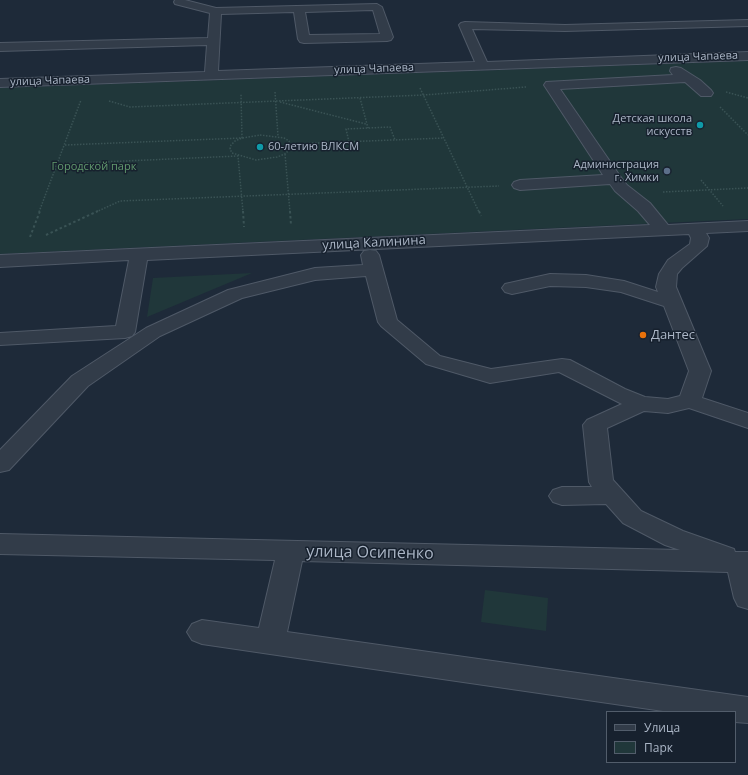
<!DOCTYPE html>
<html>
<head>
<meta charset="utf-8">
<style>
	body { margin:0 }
	#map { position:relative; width:748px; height:775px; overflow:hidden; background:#1e2a39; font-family:"Open Sans",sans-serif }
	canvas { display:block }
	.legend { position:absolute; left:606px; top:711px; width:130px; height:52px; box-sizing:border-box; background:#17212e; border:1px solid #525d6b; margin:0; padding:5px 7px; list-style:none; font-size:12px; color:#abb6c6 }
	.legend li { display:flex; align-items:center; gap:8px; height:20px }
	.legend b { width:20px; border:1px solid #525d6b }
</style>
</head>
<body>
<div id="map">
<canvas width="748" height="775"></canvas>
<ul class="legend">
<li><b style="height:5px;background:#323c49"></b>Улица</li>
<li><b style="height:11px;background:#20373a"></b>Парк</li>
</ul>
</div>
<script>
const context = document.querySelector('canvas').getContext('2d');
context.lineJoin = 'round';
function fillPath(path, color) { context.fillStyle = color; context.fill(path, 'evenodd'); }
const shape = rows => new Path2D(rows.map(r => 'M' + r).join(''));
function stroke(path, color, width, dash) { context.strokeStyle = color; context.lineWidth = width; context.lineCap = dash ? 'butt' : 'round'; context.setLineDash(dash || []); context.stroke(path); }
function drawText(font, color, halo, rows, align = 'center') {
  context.font = font + ' "Open Sans",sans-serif'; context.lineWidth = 3; context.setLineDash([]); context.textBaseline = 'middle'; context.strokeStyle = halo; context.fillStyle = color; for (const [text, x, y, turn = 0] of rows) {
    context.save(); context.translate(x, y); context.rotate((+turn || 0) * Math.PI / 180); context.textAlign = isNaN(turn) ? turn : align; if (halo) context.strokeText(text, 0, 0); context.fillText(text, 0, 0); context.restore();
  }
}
const green = shape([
	[748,61,748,219,0,254,0,88],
	[252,273,147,317,153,278],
	[485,590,548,598,546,631,481,622]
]);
const pathFar1 = shape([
	[420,88,479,212],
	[275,92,278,136],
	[726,92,748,98],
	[360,98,368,128],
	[109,101,130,107,424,95,526,87],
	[280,102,366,124],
	[720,107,748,135],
	[260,135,284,138,289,141,291,148,285,154,277,157,256,160,232,153,230,149,231,145,235,141,242,138,260,135],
	[349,142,346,129,390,127,395,140],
	[291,144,444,138],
	[65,145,242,138,241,94],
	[285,154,290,212],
	[57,164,238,156,243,212],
	[701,180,723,206],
	[663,192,748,188],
	[39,212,81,100],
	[96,212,120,201,499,186]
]);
const path = shape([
	[243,211,244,227],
	[290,211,291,225],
	[479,211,481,216],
	[46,235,98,211],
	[30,237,40,211]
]);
const minor = shape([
	[175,0,185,0,216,8,377,4,382,7,393,37,391,40,387,41,304,43,300,42,298,39,294,12,221,14,218,71,475,62,459,25,461,23,465,22,565,25,748,20,748,26,565,31,472,29,487,62,748,52,748,60,0,87,0,79,205,72,207,45,0,51,0,43,208,38,210,13,175,4,174,2,175,0],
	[373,10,380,34,309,35,305,12,373,10],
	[676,67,681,68,700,80,711,90,713,93,711,96,701,96,685,82,560,89,620,176,627,185,650,203,668,225,748,221,748,231,706,233,709,238,707,246,682,268,677,274,676,287,711,371,702,398,748,413,748,428,689,408,668,413,644,411,607,428,613,480,641,511,683,531,734,549,735,552,748,552,748,609,738,606,734,598,728,572,302,561,287,632,748,697,748,723,735,722,735,712,670,712,270,654,202,644,192,640,187,632,192,624,202,620,259,628,275,560,0,554,0,534,680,550,665,545,623,523,606,504,562,505,553,502,549,496,553,490,562,487,592,487,589,482,583,425,587,420,622,404,559,372,490,383,426,364,381,326,378,322,366,276,315,280,242,298,160,336,88,386,9,470,0,472,0,450,72,376,146,328,228,290,315,268,363,265,361,255,364,251,370,250,376,251,379,255,397,320,440,356,491,369,562,359,570,360,625,389,645,397,668,399,680,396,689,371,664,306,621,292,586,287,550,286,512,294,505,292,502,288,505,284,550,274,586,275,624,281,658,292,656,287,659,274,668,260,690,244,691,238,689,234,147,260,135,332,132,336,125,338,0,345,0,333,116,326,129,260,0,267,0,255,650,225,638,211,615,191,610,184,520,190,514,188,512,185,514,182,520,180,603,175,544,85,546,82,673,75,670,71,671,68,676,67]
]);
const markers = [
	[700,125,4,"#0f9aa8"],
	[260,147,4,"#0f9aa8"],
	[667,171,4,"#5c6f8a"],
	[643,335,4,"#e8710a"]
];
const farStreetnames = [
	["улица Чапаева",698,57,-2],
	["улица Чапаева",374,69,-2],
	["улица Чапаева",50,81,-2]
];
const farPoinames = [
	["Детская школа",692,119],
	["искусств",692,132],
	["60-летию ВЛКСМ",268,147,"left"],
	["Администрация",659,165],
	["г. Химки",659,178]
];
const farParknames = [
	["Городской парк",94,167]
];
const streetNames = [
	["улица Калинина",374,243,-3]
];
const poiNames = [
	["Дантес",651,335]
];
const nearStreetnames = [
	["улица Осипенко",370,553,1]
];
fillPath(green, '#20373a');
stroke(minor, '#4f5967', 2);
stroke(pathFar1, '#3a5355', 1.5, [1.5, 1.5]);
stroke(path, '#3a5355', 2, [2.5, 2.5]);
fillPath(minor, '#323c49');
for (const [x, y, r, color] of markers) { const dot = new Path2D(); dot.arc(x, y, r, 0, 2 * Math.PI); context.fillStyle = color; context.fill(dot); stroke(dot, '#17212e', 1.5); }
drawText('11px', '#abb6c6', '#17212e', farStreetnames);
drawText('11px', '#abb6c6', '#17212e', farPoinames, 'right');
drawText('11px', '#61996d', '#17212e', farParknames);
drawText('13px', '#abb6c6', '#17212e', streetNames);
drawText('13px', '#abb6c6', '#17212e', poiNames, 'left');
drawText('16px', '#abb6c6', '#17212e', nearStreetnames);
</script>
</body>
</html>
